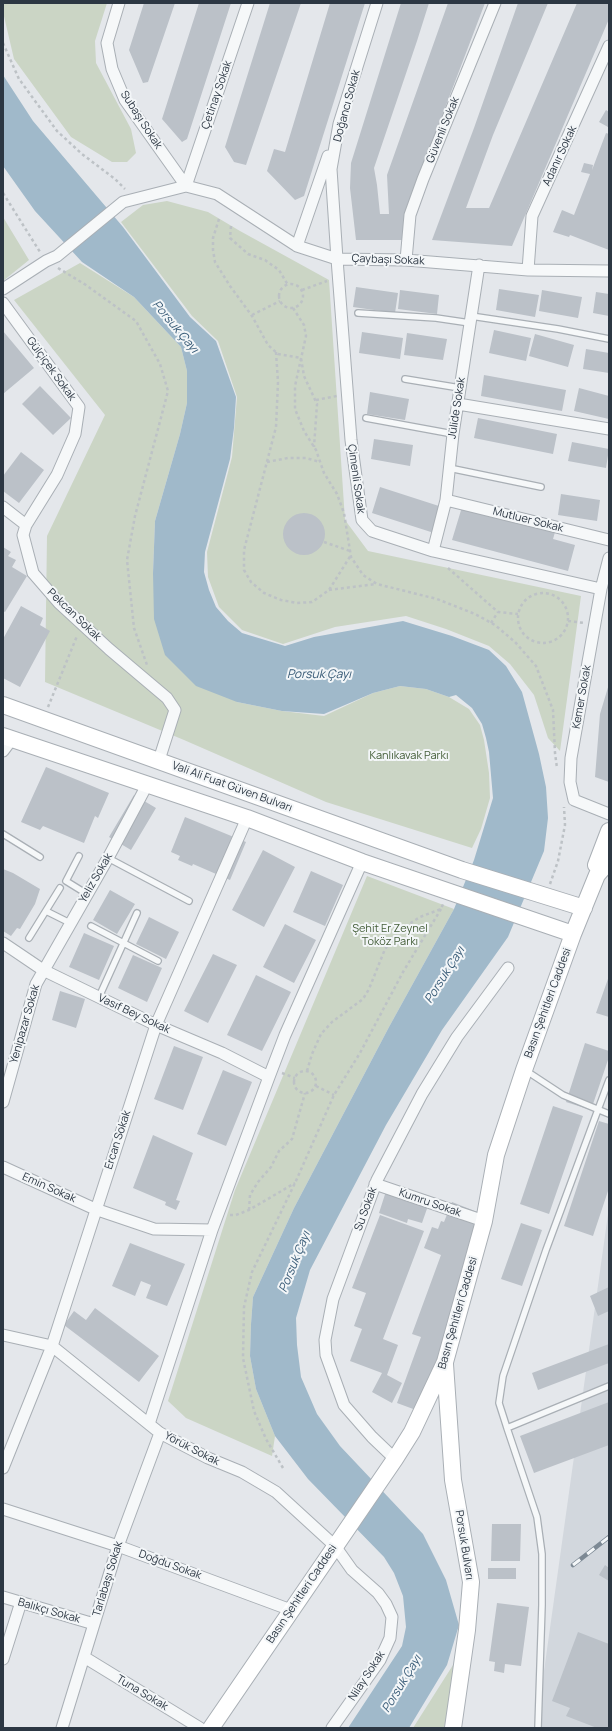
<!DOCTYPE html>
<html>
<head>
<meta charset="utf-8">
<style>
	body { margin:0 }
	#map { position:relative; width:612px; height:1731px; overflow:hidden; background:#e4e7eb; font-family:Manrope,sans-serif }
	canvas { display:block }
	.frame { position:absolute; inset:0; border:4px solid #2c3743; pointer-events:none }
</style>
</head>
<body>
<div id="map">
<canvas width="612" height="1731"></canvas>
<div class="frame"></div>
</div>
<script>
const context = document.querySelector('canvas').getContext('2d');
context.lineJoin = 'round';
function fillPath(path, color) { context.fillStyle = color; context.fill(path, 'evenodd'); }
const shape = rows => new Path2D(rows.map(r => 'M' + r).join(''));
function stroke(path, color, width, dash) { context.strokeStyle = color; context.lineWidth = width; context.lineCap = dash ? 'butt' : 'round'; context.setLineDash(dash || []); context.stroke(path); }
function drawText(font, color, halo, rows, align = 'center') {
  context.font = font + ' Manrope,sans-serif'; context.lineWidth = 4; context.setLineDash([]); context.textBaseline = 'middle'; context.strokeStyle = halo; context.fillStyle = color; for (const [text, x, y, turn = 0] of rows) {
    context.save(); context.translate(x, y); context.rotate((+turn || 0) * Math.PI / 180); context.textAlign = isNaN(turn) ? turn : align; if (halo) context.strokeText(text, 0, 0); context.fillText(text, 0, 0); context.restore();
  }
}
const built = shape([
	[609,1207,609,1728,536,1728]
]);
const green = shape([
	[3,3,107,3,95,41,96,63,131,129,136,153,127,162,112,162,71,137,14,59,3,12],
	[167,201,208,212,240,231,329,280,345,520,368,551,581,596,560,751,548,738,534,695,510,664,489,646,446,629,406,616,335,627,283,644,242,630,219,607,208,577,207,552,232,457,237,397,218,341,192,316,121,222,143,205],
	[3,217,29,260,3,281],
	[80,263,134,297,181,347,187,371,187,403,180,434,155,521,153,573,237,702,282,711,324,716,373,693,400,686,426,689,449,697,469,709,480,725,484,740,489,773,490,798,481,829,472,848,326,802,184,740,45,682,47,536,105,415,14,300],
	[367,876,454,909,389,1027,294,1208,253,1297,251,1324,250,1356,256,1389,275,1436,272,1456,186,1418,168,1401,235,1190],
	[453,1665,453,1682,444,1728,413,1728]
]);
const water = shape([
	[3,75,33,121,123,227,190,317,216,341,236,397,234,428,230,459,205,552,204,572,209,590,216,607,228,621,242,633,285,646,314,637,403,621,452,636,489,650,506,666,522,692,539,754,546,787,548,818,544,851,508,937,442,1030,386,1125,310,1270,296,1318,297,1345,301,1377,317,1414,340,1446,423,1534,446,1580,459,1625,447,1665,409,1728,348,1728,402,1646,406,1627,403,1596,394,1573,384,1557,308,1479,275,1436,256,1389,250,1356,251,1324,253,1297,294,1208,389,1027,454,909,474,860,493,798,489,752,486,738,482,724,472,708,456,695,449,697,426,689,400,686,373,693,324,714,282,711,237,702,196,686,165,655,154,619,153,573,155,521,180,434,187,403,187,371,181,347,134,297,82,262,35,211,3,166]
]);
const building = shape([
	[144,3,175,3,148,82,143,83,129,50],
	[199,3,231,3,187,139,182,142,162,119],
	[270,3,301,3,246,165,234,162,225,147],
	[330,3,365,3,304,196,295,200,267,171,274,149,285,152],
	[401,3,429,3,417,41,374,168,377,185,380,214,389,214,387,175,448,3,485,3,408,205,406,240,356,240,350,188,351,163],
	[518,3,548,3,493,135,466,208,489,208,577,3,609,3,609,19,512,246,432,240,474,128],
	[606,110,609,112,608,127,599,122],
	[606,133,609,134,609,250,570,235,569,237,553,232,562,210,574,215,590,174,581,172,584,163,593,165,592,170],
	[356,287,398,293,395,313,353,307],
	[499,289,539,295,535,317,496,310],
	[400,290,439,295,437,314,398,309],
	[542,290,582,297,578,318,539,311],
	[596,292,609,294,609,316,593,313],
	[494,330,531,338,526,361,489,353],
	[3,331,34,368,3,394],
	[362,332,403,338,400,359,359,353],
	[407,333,447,339,443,360,404,355],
	[535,334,574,345,568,367,529,356],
	[586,349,609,353,609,373,583,369],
	[484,375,566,390,562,411,481,396],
	[40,386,71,418,53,435,22,404],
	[579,388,609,396,609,419,574,411],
	[370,392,409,399,405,420,367,414],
	[478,418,557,434,553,454,474,438],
	[374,439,413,445,410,466,371,459],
	[572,442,609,449,606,468,568,461],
	[21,452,44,470,19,503,3,491,3,476],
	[380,487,442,507,434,533,372,513],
	[561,494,600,500,597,521,558,515],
	[462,507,555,532,553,539,575,545,568,571,452,540],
	'283 534a21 21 0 1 1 42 0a21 21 0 1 1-42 0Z',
	[3,547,11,552,8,556,16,560,12,567,27,576,5,612,3,611],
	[21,606,43,618,40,625,50,631,20,687,3,678,3,639],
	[609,684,609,782,595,777,600,714],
	[46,767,109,793,98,818,95,816,84,843,43,826,40,830,21,822],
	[134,795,156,808,131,850,109,837],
	[185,817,246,842,230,880,193,864,192,866,178,860,180,856,171,852],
	[263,850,295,867,264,927,232,910],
	[3,869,13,873,40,889,35,904,20,929,17,928,11,936,3,931],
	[311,871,343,885,325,926,293,912],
	[110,890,135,904,117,934,93,920],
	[149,917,179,932,166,959,136,944],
	[285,924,316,940,294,983,263,967],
	[84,933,114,946,99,980,69,967],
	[213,954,237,965,208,1023,184,1011],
	[133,955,162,968,147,1002,118,988],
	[256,975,291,992,262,1051,227,1035],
	[609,976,609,1017,596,1013],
	[60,991,85,999,76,1028,52,1020],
	[585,1043,609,1051,609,1057,591,1110,566,1102],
	[174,1046,203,1057,183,1110,154,1099],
	[223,1070,252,1082,226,1146,197,1134],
	[553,1106,583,1116,549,1214,520,1204],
	[599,1121,609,1124,609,1188,593,1236,564,1226],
	[153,1135,193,1153,176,1200,180,1201,176,1210,165,1205,166,1202,133,1188],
	[388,1185,430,1200,422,1223,408,1219,407,1223,379,1213],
	[452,1202,490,1217,424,1413,397,1403,421,1337,412,1334,441,1255,424,1248,432,1227,438,1229,441,1221,444,1222],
	[380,1215,424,1231,383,1339,398,1345,387,1375,402,1383,392,1403,372,1392,382,1373,350,1361,362,1329,354,1326,366,1293,352,1288],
	[521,1223,542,1230,522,1286,501,1279],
	[130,1243,185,1264,167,1306,146,1298,151,1285,141,1281,135,1296,112,1286],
	[609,1287,609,1311,598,1316,590,1296],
	[95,1308,159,1356,139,1382,64,1325,74,1311,86,1320],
	[609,1344,609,1363,538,1390,532,1373],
	[609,1402,609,1445,534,1473,520,1436],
	[492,1524,521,1524,520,1561,491,1561],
	[605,1565,609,1568,609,1581,599,1575],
	[488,1568,516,1568,516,1579,488,1579],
	[497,1603,529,1607,521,1666,505,1664,504,1673,494,1671,495,1662,489,1661],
	[578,1632,609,1644,609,1728,597,1728,566,1716,570,1708,552,1701]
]);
const path = shape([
	[3,43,19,79,57,131,82,154,115,179,125,189],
	[3,193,40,252],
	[219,219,213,238,213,250,215,262,230,286,252,316,268,345,278,354,301,358,304,376,317,404,314,447],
	[231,226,230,238,248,254,265,260,279,270,288,285],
	[58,268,86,285,136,321,160,364,168,391,135,516,127,560,134,628,147,665],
	'279 296a12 12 0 1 1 24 0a12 12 0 1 1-24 0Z',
	[302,290,327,281],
	[293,308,304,325,306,336,295,386,295,409,304,431,316,450,324,473,337,494,344,513,351,557,363,575,377,584,437,599,475,614,495,625,515,642,536,666,553,710,555,753,557,768],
	[252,315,280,301],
	[276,352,278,382,276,427,244,550,244,570,251,582,264,593,281,600,297,603,312,602,329,590,351,555],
	[316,400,337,396],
	[267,462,288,458,306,458,320,462],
	[324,542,350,551],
	[448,568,498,612,518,614],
	[329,590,376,584],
	'518 618a25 25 0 1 1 50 0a25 25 0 1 1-50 0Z',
	[568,621,585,623],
	[491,623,498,612],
	[48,707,77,636],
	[550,884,558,861,565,825,564,807],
	'294 1082a11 11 0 1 1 22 0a11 11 0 1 1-22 0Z',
	[307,1071,312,1054,321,1034,332,1022,363,999,369,989,385,949,397,932,420,917,441,909,443,904],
	[282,1073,295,1078],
	[316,1086,334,1095],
	[249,1210,250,1195,258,1182,271,1167,279,1151,292,1139,305,1093],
	[230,1215,236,1215,249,1210,295,1183],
	[283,1468,266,1439,254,1411,243,1358,244,1307,252,1272,295,1183,334,1095,360,1053,403,972,441,909]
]);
const lane = shape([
	[358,313,436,318,470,323],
	[471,316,558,329,609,339],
	[405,379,460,388],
	[366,418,453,434],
	[449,468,541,487],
	[3,834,40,857],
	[79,856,66,881,87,894],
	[108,858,189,901],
	[46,911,70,923],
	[91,926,158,961],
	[29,938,60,888],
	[99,997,137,913],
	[525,1070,563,1095,609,1114],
	[507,1428,499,1403,503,1376,546,1250,609,1080],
	[538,1728,542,1605,542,1554,537,1517,507,1428,609,1386]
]);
const street = shape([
	[119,3,107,43,112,69,125,100,186,186],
	[377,3,339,124,331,169,337,259,351,440,362,520,372,531,433,551,601,589],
	[186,186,248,3],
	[297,246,328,156],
	[406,260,410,215,423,179,495,3],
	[528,270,532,216,609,46],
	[3,289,46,261,57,256,123,202,186,186,217,194,297,246,337,259,406,260,528,270,609,271],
	[3,303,79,407,75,434,57,475,26,525],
	[458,404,609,429],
	[446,500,609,540],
	[3,507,26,525,23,535,33,573,59,603,109,649,167,698,175,710,159,760],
	[433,551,446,500,453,434,479,265],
	[609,558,601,589,571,758,570,782,574,800,609,814],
	[3,751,12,739],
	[3,943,43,970,156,1025,222,1053,269,1077],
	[3,1102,36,984,108,858,147,785],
	[3,1167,95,1209,154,1229,212,1230],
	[375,1184,484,1221],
	[3,1335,52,1346,160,1433,208,1458,242,1472,276,1492,335,1546,352,1570,378,1593,386,1604,392,1617,390,1638,380,1660,332,1728],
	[149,1424,212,1230,269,1077,285,1035,362,862],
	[395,1459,372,1437,344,1405,326,1355,325,1340,333,1299,377,1180,422,1094,457,1037,508,968],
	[3,1468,52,1346,156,1025,247,818],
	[3,1509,118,1546,291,1610],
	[3,1597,94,1624],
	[84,1657,200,1728],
	[3,1659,21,1602],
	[62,1728,118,1546,160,1433]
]);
const secondary = shape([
	[3,705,462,870,584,908],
	[3,736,247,818,362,862,573,934],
	[596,865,609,831],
	[445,1364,453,1480,471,1582,467,1630,453,1728],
	[211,1728,395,1459,412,1432,445,1362,484,1221,496,1155,524,1070,573,934,597,875,604,867,609,854]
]);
const rail = shape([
	[573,1565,609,1537]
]);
const streetNames = [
	["Çetinay Sokak",217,95,-71],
	["Doğancı Sokak",347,106,-75],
	["Subaşı Sokak",141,120,57],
	["Güvenli Sokak",443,130,-68],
	["Adanır Sokak",560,156,-65],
	["Çaybaşı Sokak",388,260,2],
	["Gülçiçek Sokak",51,369,54],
	["Jülide Sokak",457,408,-81],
	["Çimenli Sokak",356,479,82],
	["Mutluer Sokak",528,520,14],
	["Pekcan Sokak",74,615,44],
	["Kemer Sokak",582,697,-80],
	["Vali Ali Fuat Güven Bulvarı",232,787,20],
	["Yeliz Sokak",96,878,-60],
	["Basın Şehitleri Caddesi",548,1003,-70],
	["Vasıf Bey Sokak",134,1014,25],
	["Yenipazar Sokak",25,1024,-74],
	["Ercan Sokak",118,1140,-72],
	["Emin Sokak",49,1188,24],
	["Kumru Sokak",430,1203,19],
	["Su Sokak",366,1209,-70],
	["Basın Şehitleri Caddesi",458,1313,-74],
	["Yörük Sokak",192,1449,27],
	["Porsuk Bulvarı",464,1545,81],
	["Doğdu Sokak",170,1565,20],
	["Tarlabaşı Sokak",108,1579,-73],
	["Basın Şehitleri Caddesi",302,1594,-56],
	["Balıkçı Sokak",49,1611,16],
	["Nilay Sokak",367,1676,-57],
	["Tuna Sokak",142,1693,31]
];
const parkNames = [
	["Kanlıkavak Parkı",409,756],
	["Şehit Er Zeynel",390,929],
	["Toköz Parkı",390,942]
];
const waterNames = [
	["Porsuk Çayı",175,327,50],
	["Porsuk Çayı",319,675],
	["Porsuk Çayı",445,975,-58],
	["Porsuk Çayı",295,1262,-68],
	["Porsuk Çayı",402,1684,-59]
];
fillPath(built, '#d2d7dd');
fillPath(green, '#cbd5c5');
fillPath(water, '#a0b9ca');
fillPath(building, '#bbc1c8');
stroke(lane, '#a9afb5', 8);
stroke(street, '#a9afb5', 13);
stroke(secondary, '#a9afb5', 18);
stroke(path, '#bdc2c6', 2.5, [3, 3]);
stroke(lane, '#f6f8f9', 5.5);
stroke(street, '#f6f8f9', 11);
stroke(secondary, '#fff', 16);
stroke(rail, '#7d8994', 4.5);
stroke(rail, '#f3f6f8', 3, [9]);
drawText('11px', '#2c3743', '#f3f6f8', streetNames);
drawText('11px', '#445e39', '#f3f6f8', parkNames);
drawText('italic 12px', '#375a76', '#f3f6f8', waterNames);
</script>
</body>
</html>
